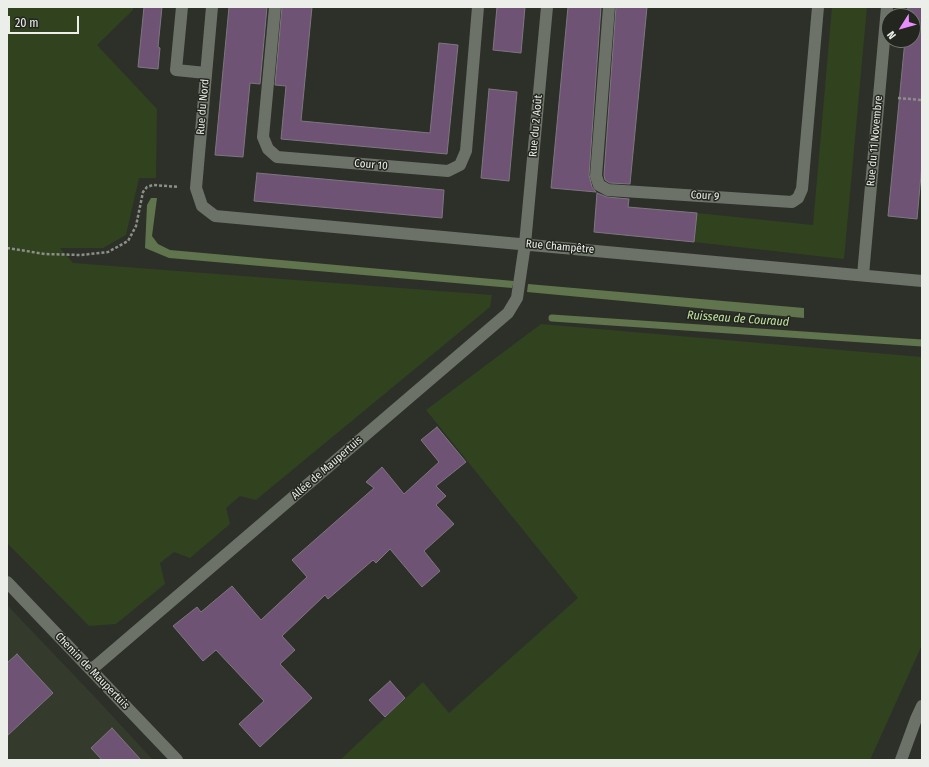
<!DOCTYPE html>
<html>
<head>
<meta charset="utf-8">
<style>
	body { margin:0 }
	#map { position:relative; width:929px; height:767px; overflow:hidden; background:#2c3028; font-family:"Fira Sans Condensed",sans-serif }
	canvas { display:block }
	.frame { position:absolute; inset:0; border:8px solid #ebeee9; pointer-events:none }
	.north { position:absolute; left:881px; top:8px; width:40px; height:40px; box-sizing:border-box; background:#22261e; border:1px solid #72766f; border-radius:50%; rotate:233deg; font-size:11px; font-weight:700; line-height:16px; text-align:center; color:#ebeee9 }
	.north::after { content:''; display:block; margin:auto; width:14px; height:18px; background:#e98dfe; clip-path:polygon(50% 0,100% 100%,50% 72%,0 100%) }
	.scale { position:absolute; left:8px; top:16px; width:71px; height:18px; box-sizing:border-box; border:2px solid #ebeee9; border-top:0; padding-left:5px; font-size:12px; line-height:14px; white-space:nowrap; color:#ebeee9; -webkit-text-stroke:3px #22261e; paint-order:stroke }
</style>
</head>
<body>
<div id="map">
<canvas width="929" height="767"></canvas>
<div class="frame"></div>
<div class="north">N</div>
<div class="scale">20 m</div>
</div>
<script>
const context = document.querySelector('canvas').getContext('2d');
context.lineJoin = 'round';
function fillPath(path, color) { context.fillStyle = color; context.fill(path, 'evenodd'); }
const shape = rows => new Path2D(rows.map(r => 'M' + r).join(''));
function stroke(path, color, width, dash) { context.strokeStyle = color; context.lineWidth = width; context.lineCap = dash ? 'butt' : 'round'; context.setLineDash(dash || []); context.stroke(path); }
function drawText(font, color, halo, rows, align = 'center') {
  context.font = font + ' "Fira Sans Condensed",sans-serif'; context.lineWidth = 3; context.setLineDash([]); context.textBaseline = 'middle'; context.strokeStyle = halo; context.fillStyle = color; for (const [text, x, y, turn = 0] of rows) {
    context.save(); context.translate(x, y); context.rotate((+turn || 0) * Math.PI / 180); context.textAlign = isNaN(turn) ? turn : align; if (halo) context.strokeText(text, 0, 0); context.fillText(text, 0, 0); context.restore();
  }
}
const built = shape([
	[7,605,92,694,153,760,7,760]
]);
const green = shape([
	[7,7,133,7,133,10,97,45,157,109,156,178,139,178,126,235,103,248,60,248,73,263,492,295,490,307,256,500,240,496,226,508,230,524,190,558,174,552,160,563,165,584,116,624,89,626,7,543],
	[832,7,867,7,844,259,694,242,697,213,813,225],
	[541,324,922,357,922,645,870,760,340,760,423,682,449,713,578,598,426,410]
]);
const water = shape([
	[151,198,157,198,152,236,158,244,170,250,514,281,512,288,169,258,145,248,147,205],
	[528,284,804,308,804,318,527,292]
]);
const stream = shape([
	[552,318,922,343]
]);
const building = shape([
	[144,7,162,7,158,47,160,48,158,69,138,67,144,7],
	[229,7,267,7,260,84,250,83,243,157,215,155,229,7],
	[282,7,312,7,301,121,430,133,439,43,458,45,447,154,281,139,286,86,275,85,282,7],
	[497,7,525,7,521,53,493,50,497,7],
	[568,7,601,7,589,175,592,187,596,192,551,188,568,7],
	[616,7,647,7,630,184,610,183,605,180,604,175,616,7],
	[908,7,922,7,922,164,917,219,888,216,905,40,913,40,913,16,907,16,908,7],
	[489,89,517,92,509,181,481,178,489,89],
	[257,173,444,190,442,218,254,201,257,173],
	[597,193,607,197,629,199,628,207,697,213,694,242,594,232,597,193],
	[437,427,466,462,436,486,446,496,436,505,454,524,424,551,440,571,422,587,390,549,376,563,373,560,328,599,325,595,282,636,295,650,280,664,312,698,260,747,239,724,264,701,216,650,203,661,173,626,197,607,201,612,232,586,261,620,307,577,292,560,374,488,366,482,382,467,404,494,439,462,421,440,437,427],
	[17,654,53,693,7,736,7,663,17,654],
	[390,681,405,698,385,717,369,700,390,681],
	[112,728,141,760,102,760,91,748,112,728]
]);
const path = shape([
	[898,98,922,100],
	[7,248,45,254,81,255,108,252,128,241,136,226,143,192,147,187,153,185,179,187]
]);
const minor = shape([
	[182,7,176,70,206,73],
	[212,7,196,188,202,206,215,216,922,281],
	[275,7,263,137,268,149,277,157,448,171,460,165,466,151,478,7],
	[609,7,596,176,599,185,608,190,792,202,798,198,802,189,818,7],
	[863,275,887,7],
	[7,582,177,760],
	[91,670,508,313,517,298,525,244,547,7],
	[901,760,916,719,922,706]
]);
const streetNames = [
	["Rue du Nord",203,107,-85],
	["Rue du 2 Août",536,126,-85],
	["Rue du 11 Novembre",875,141,-85],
	["Cour 10",371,165,5],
	["Cour 9",705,196,4],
	["Rue Champêtre",560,247,5],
	["Allée de Maupertuis",327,468,-41],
	["Chemin de Maupertuis",92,671,46]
];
const waterNames = [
	["Ruisseau de Couraud",738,319,4]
];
fillPath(built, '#343b2d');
fillPath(green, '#31421f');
fillPath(water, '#60744d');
stroke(stream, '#60744d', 7);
fillPath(building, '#6f5375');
stroke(building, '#7e767f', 1);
stroke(path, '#8b8f88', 2.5, [3, 2]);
stroke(minor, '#6d7269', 12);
drawText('11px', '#ebeee9', '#22261e', streetNames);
drawText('italic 12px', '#c2e4a2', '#22261e', waterNames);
</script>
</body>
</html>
